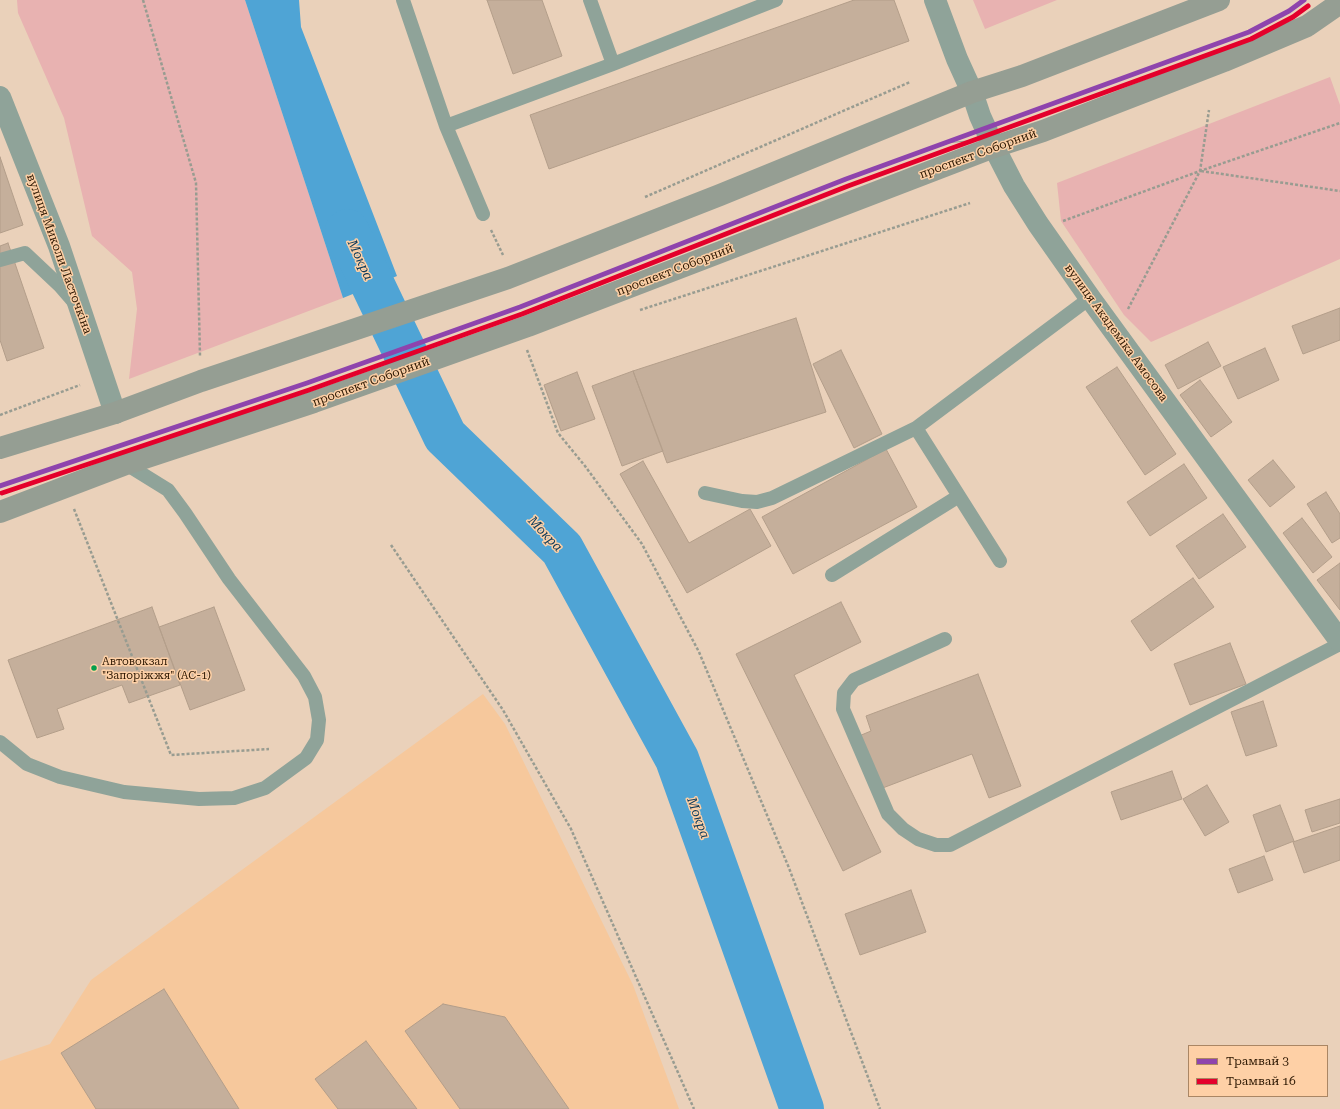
<!DOCTYPE html>
<html>
<head>
<meta charset="utf-8">
<style>
	body { margin:0 }
	#map { position:relative; width:1340px; height:1109px; overflow:hidden; background:#ead1ba; font-family:"Roboto Serif",serif }
	canvas { display:block }
	.legend { position:absolute; left:1188px; top:1045px; width:140px; height:52px; box-sizing:border-box; background:#fed0a6; border:1px solid #aa8664; margin:0; padding:5px 7px; list-style:none; font-size:12px; color:#2c1702 }
	.legend li { display:flex; align-items:center; gap:8px; height:20px }
	.legend b { width:20px; border:1px solid #aa8664 }
</style>
</head>
<body>
<div id="map">
<canvas width="1340" height="1109"></canvas>
<ul class="legend">
<li><b style="height:5px;background:#8e44ad"></b>Трамвай 3</li>
<li><b style="height:5px;background:#e4002b"></b>Трамвай 16</li>
</ul>
</div>
<script>
const context = document.querySelector('canvas').getContext('2d');
context.lineJoin = 'round';
function fillPath(path, color) { context.fillStyle = color; context.fill(path, 'evenodd'); }
const shape = rows => new Path2D(rows.map(r => 'M' + r).join(''));
function stroke(path, color, width, dash) { context.strokeStyle = color; context.lineWidth = width; context.lineCap = dash ? 'butt' : 'round'; context.setLineDash(dash || []); context.stroke(path); }
function drawText(font, color, halo, rows, align = 'center') {
  context.font = font + ' "Roboto Serif",serif'; context.lineWidth = 3; context.setLineDash([]); context.textBaseline = 'middle'; context.strokeStyle = halo; context.fillStyle = color; for (const [text, x, y, turn = 0] of rows) {
    context.save(); context.translate(x, y); context.rotate((+turn || 0) * Math.PI / 180); context.textAlign = isNaN(turn) ? turn : align; if (halo) context.strokeText(text, 0, 0); context.fillText(text, 0, 0); context.restore();
  }
}
const built = shape([
	[483,694,505,724,633,985,679,1109,0,1109,0,1061,50,1044,91,980]
]);
const green = shape([
	[17,0,245,0,343,298,129,379,137,309,132,272,92,236,64,118,18,13],
	[973,0,1057,0,985,29],
	[1330,77,1340,105,1340,259,1151,342,1124,315,1061,221,1057,183]
]);
const water = shape([
	[245,0,299,0,301,27,397,276,343,298]
]);
const river = shape([
	[347,231,445,436,562,549,677,759,802,1109]
]);
const building = shape([
	[487,0,542,0,562,56,513,74,487,0],
	[854,0,894,0,909,41,549,169,530,115,854,0],
	[0,157,23,225,0,233,0,157],
	[8,243,44,348,7,361,0,340,0,246,8,243],
	[1340,308,1340,340,1303,354,1292,326,1340,308],
	[796,318,826,412,667,463,633,371,796,318],
	[1208,342,1221,366,1178,389,1165,365,1208,342],
	[1265,348,1279,380,1238,399,1223,367,1265,348],
	[841,350,882,434,854,448,813,364,841,350],
	[1117,367,1176,454,1145,475,1086,387,1117,367],
	[633,371,663,451,622,466,592,386,633,371],
	[577,372,595,419,561,431,544,385,577,372],
	[1200,380,1232,422,1211,437,1180,395,1200,380],
	[886,449,917,507,793,574,762,517,886,449],
	[1273,460,1295,487,1270,507,1248,480,1273,460],
	[643,461,689,543,750,509,771,546,687,593,620,474,643,461],
	[1184,464,1207,498,1150,536,1127,502,1184,464],
	[1326,492,1340,514,1340,538,1332,543,1307,504,1326,492],
	[1223,514,1246,547,1199,579,1176,546,1223,514],
	[1302,518,1332,557,1313,573,1283,533,1302,518],
	[1340,563,1340,610,1317,580,1340,563],
	[1193,578,1214,607,1151,651,1131,621,1193,578],
	[841,602,861,642,794,675,881,852,843,871,736,654,841,602],
	[152,607,180,685,129,703,122,685,57,709,64,729,37,738,8,660,152,607],
	[214,607,245,690,190,710,159,627,214,607],
	[1230,643,1246,684,1190,705,1174,664,1230,643],
	[978,674,1021,786,989,798,972,754,880,789,859,736,871,731,866,716,978,674],
	[1263,701,1277,746,1246,756,1231,712,1263,701],
	[1172,771,1182,799,1121,820,1111,792,1172,771],
	[1207,785,1229,822,1205,836,1183,799,1207,785],
	[1340,799,1340,823,1312,832,1305,810,1340,799],
	[1280,805,1294,841,1266,852,1253,815,1280,805],
	[1340,826,1340,860,1304,873,1293,842,1340,826],
	[1264,856,1273,880,1238,893,1229,869,1264,856],
	[911,890,926,932,860,955,845,914,911,890],
	[164,989,239,1109,96,1109,61,1053,164,989],
	[443,1004,505,1017,569,1109,460,1109,405,1031,443,1004],
	[366,1041,417,1109,338,1109,315,1079,366,1041]
]);
const path = shape([
	[143,0,196,183,200,356],
	[1201,171,1340,191],
	[645,197,910,82],
	[1063,221,1200,171,1340,123],
	[491,230,503,255],
	[1128,309,1200,171,1209,110],
	[640,310,970,203],
	[527,350,558,433,585,466,642,544,699,652,789,868,880,1109],
	[0,415,80,385],
	[74,509,171,755,269,749],
	[391,545,503,710,571,829,694,1109]
]);
const service = shape([
	[403,0,446,126,483,214],
	[590,0,613,64],
	[446,126,613,64,776,0],
	[0,260,25,253,60,286,73,301],
	[705,493,742,501,757,502,772,498,916,428],
	[1000,561,916,428,1090,298],
	[832,575,959,496],
	[945,639,854,680,844,693,843,709,888,814,903,829,918,839,936,845,950,845,1340,644],
	[0,742,27,764,60,777,124,792,199,799,234,798,265,788,306,758,317,740,319,720,315,697,304,676,229,579,185,513,168,490,126,464]
]);
const minor = shape([
	[935,0,957,59,972,92,980,116,994,147,1014,186,1038,224,1090,298,1340,641],
	[0,97,59,246,115,413]
]);
const primary = shape([
	[0,448,115,413,201,381,508,278,720,195,972,92,1022,76,1219,0],
	[0,512,126,464,314,402,528,326,994,147,1043,131,1224,61,1307,26,1340,3]
]);
const tram = shape([
	[944,143,968,141]
]);
const tram1 = shape([
	[0,486,307,383,520,307,846,179,1249,32,1289,11,1304,0]
]);
const tram2 = shape([
	[2,493,309,390,522,314,848,186,1251,39,1293,17,1308,6]
]);
const markers = [
	[94,668,3.5,"#029f4d"]
];
const busNames = [
	["Автовокзал",102,662],
	["\"Запоріжжя\" (АС-1)",102,676]
];
const streetNames = [
	["проспект Соборний",978,154,-20],
	["вулиця Миколи Ласточкіна",59,254,70],
	["проспект Соборний",675,270,-21],
	["вулиця Академіка Амосова",1116,333,54],
	["проспект Соборний",371,382,-20]
];
const waterNames = [
	["Мокра",360,260,65],
	["Мокра",545,534,46],
	["Мокра",698,818,70]
];
fillPath(built, '#f6c89c');
fillPath(green, '#e8b2b1');
fillPath(water, '#4fa4d5');
stroke(river, '#4fa4d5', 44);
fillPath(building, '#c5af9b');
stroke(building, '#b39e8a', 1);
stroke(path, '#989c91', 2.5, [3, 2]);
stroke(service, '#8fa399', 14);
stroke(minor, '#8fa399', 22);
stroke(primary, '#959e93', 22);
stroke(tram, '#9a9f93', 1);
stroke(tram1, '#8e44ad', 5);
stroke(tram2, '#e4002b', 5);
for (const [x, y, r, color] of markers) { const dot = new Path2D(); dot.arc(x, y, r, 0, 2 * Math.PI); context.fillStyle = color; context.fill(dot); stroke(dot, '#fed0a6', 1.5); }
drawText('11px', '#2c1702', '#fed0a6', busNames, 'left');
drawText('12px', '#2c1702', '#fed0a6', streetNames);
drawText('italic 13px', '#0b3959', '#fed0a6', waterNames);
</script>
</body>
</html>
